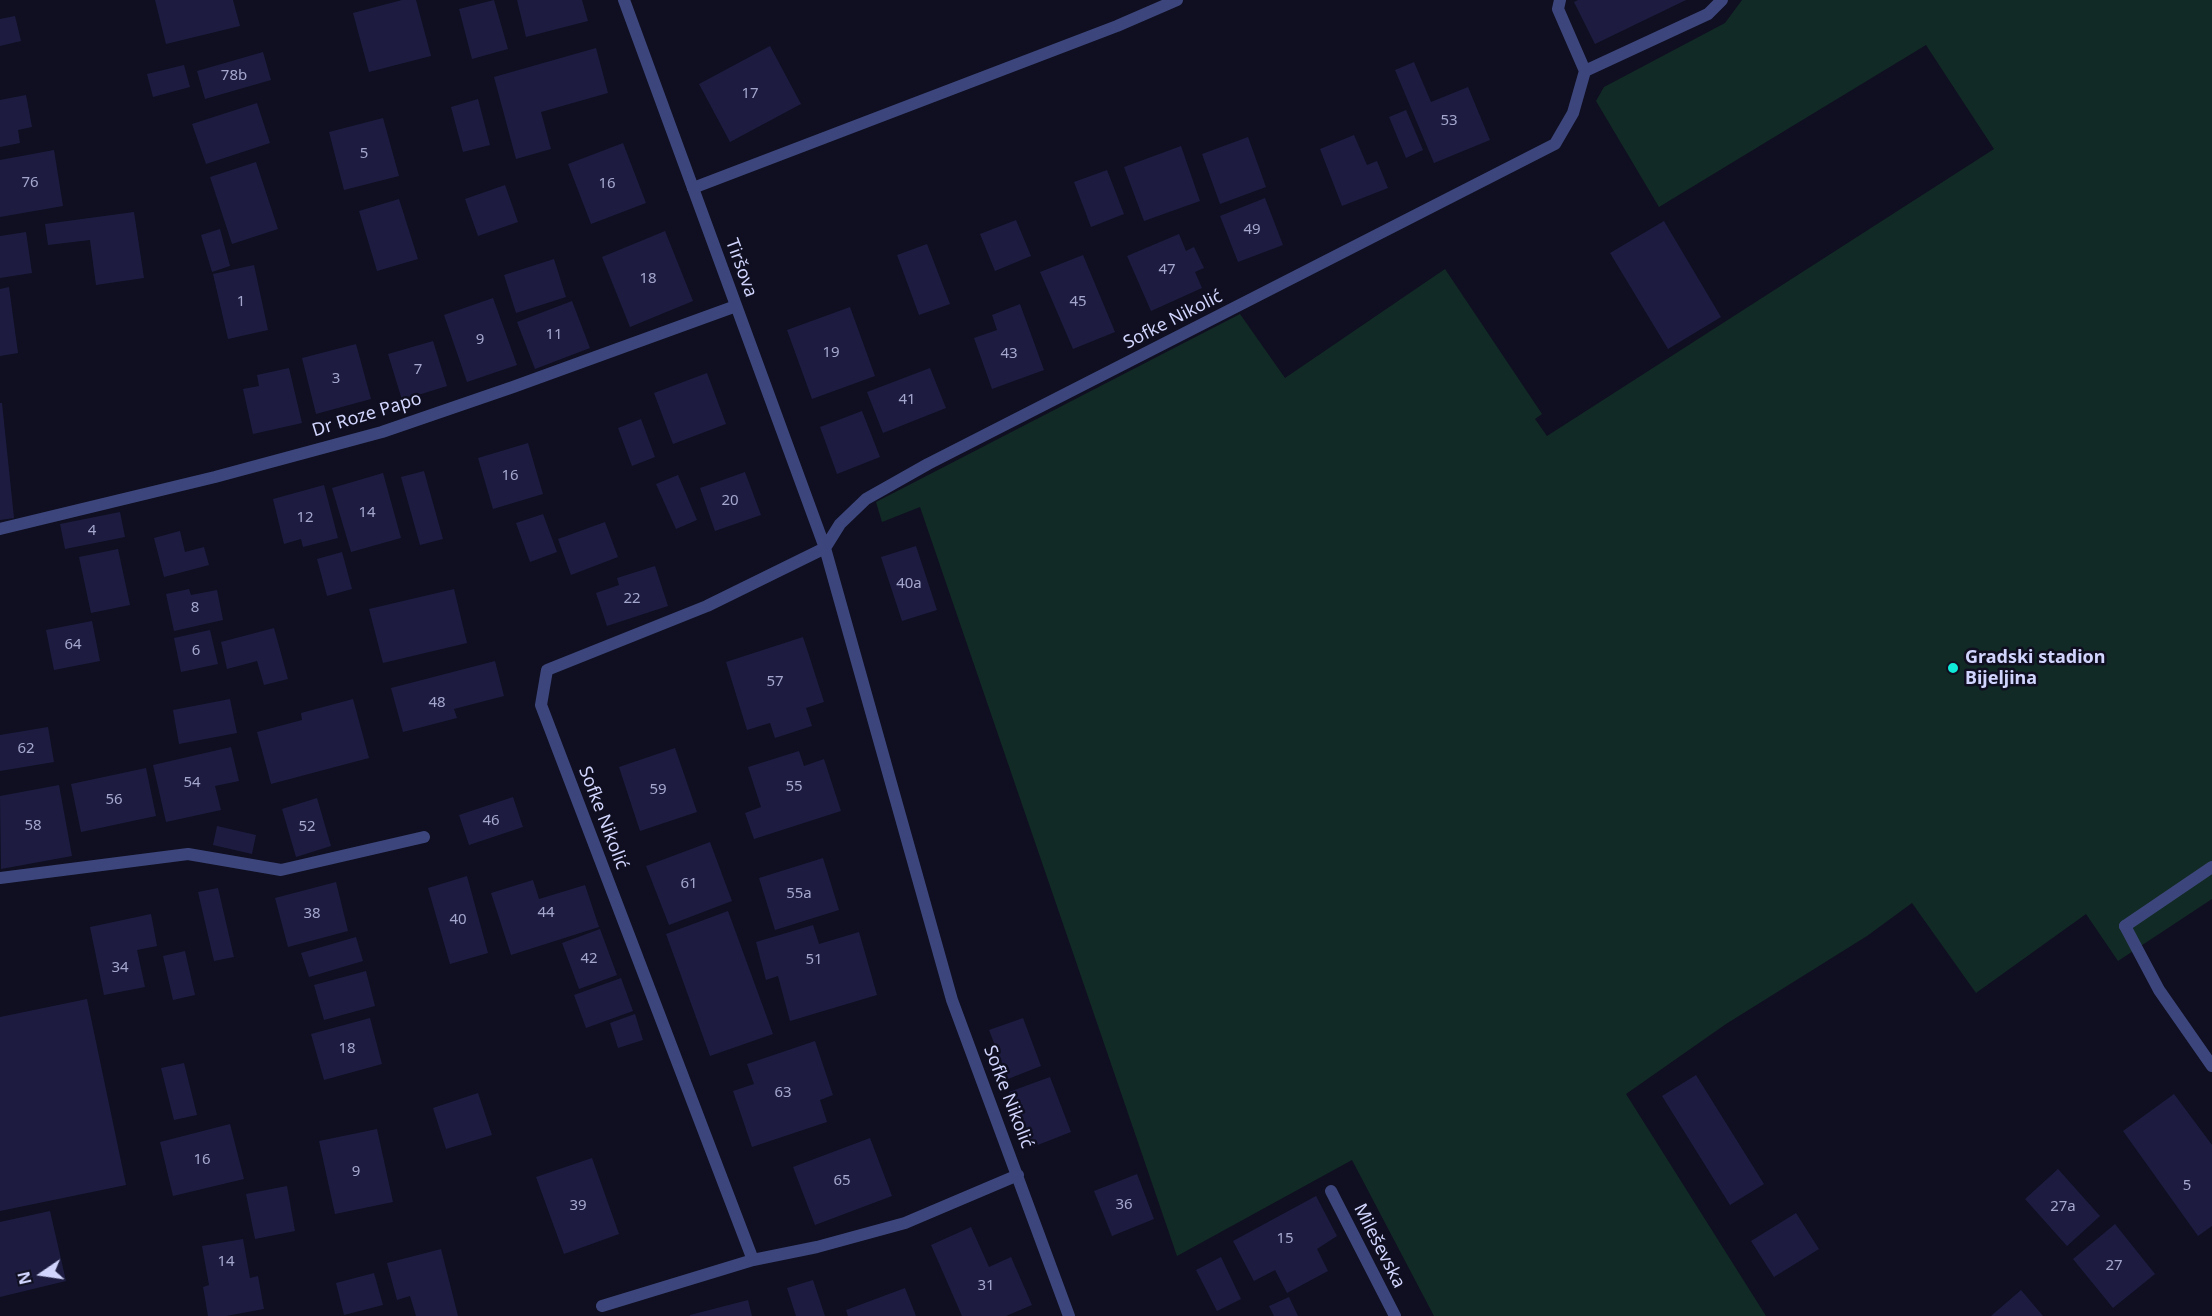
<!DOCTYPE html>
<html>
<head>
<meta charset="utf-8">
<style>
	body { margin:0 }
	#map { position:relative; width:2212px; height:1316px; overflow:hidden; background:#0f0f21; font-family:"Noto Sans",sans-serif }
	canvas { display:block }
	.north { position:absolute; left:12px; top:1244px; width:60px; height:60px; -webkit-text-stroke:4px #0f0f21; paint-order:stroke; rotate:257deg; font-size:16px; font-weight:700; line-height:24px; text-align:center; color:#d1d4fc }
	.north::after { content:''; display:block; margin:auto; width:21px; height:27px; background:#d1d4fc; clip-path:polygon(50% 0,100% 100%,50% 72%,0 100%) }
</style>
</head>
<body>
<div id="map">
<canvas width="2212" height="1316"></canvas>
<div class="north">N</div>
</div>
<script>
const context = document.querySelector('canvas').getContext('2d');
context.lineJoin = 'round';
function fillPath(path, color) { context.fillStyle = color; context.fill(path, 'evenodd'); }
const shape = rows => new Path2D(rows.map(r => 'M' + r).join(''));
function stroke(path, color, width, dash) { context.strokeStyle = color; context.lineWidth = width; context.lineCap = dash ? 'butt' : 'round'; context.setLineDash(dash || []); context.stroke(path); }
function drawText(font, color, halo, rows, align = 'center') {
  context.font = font + ' "Noto Sans",sans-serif'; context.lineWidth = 5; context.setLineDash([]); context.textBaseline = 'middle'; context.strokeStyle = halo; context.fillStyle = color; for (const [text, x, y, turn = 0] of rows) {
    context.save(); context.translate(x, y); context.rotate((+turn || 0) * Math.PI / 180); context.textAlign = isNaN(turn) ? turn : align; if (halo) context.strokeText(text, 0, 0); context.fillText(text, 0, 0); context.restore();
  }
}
const green = shape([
	[1742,0,2212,0,2212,899,2118,961,2086,914,1976,993,1912,903,1867,936,1726,1024,1626,1094,1766,1316,1434,1316,1352,1160,1177,1256,920,507,882,522,876,502,1240,314,1285,378,1445,269,1542,414,1535,419,1547,436,1994,149,1926,45,1659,207,1596,101,1604,87,1725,23]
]);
const building = shape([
	[155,0,233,0,240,26,166,44],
	[402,0,416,0,431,56,369,72,353,13],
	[494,0,508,49,472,59,459,9],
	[517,0,582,0,588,21,526,37],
	[1578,0,1686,0,1595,44,1574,2],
	[15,16,21,41,0,46,0,19],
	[770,46,801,104,730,142,699,84],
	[596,48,608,93,541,112,551,149,516,159,494,77],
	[263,52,271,80,205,99,197,71],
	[1414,62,1431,102,1468,87,1490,140,1434,163,1395,70],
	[184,65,190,87,153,97,147,74],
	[26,95,32,127,18,130,20,143,0,147,0,100],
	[478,99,490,145,463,152,451,107],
	[257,103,270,143,206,164,192,124],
	[1406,110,1423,150,1406,158,1389,117],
	[383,118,399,176,344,190,329,132],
	[1354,135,1367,165,1377,161,1388,188,1342,206,1320,149],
	[1248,137,1266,187,1220,204,1202,154],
	[623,143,646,203,591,224,568,164],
	[1181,146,1200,201,1144,221,1124,167],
	[54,150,63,206,0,217,0,160],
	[256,162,278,229,232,244,210,177],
	[1107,170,1124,214,1091,227,1074,182],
	[505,185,518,222,478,236,465,199],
	[1265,198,1283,245,1238,262,1220,216],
	[399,199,418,259,377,271,359,211],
	[134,212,144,278,96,285,90,240,48,245,45,224],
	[1016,220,1031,256,995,271,980,234],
	[1664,221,1721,317,1668,349,1610,253],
	[220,229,230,266,212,272,201,235],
	[665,231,693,301,630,327,602,257],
	[26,232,32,273,0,278,0,236],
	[1179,234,1186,251,1194,247,1204,268,1195,272,1202,288,1151,311,1127,256],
	[927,244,950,304,919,315,897,255],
	[1083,255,1115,332,1073,349,1040,272],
	[554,259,566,297,516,313,504,275],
	[254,265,268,330,228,339,213,274],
	[9,287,18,353,0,356,0,289],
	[493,298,517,365,467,382,444,315],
	[572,301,590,348,535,369,517,322],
	[1020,304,1044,370,992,389,974,338,997,330,992,315],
	[850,307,875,376,812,399,787,330],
	[433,341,447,386,402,400,388,354],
	[356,344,371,399,316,414,302,358],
	[289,368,302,423,253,434,243,389,259,386,257,375],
	[930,368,946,408,883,433,867,392],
	[707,373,726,424,673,444,654,393],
	[0,403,2,403,14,518,0,520],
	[862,411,880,457,837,474,820,427],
	[641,419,655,457,632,466,618,428],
	[528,443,543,494,493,509,478,458],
	[424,471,443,539,420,545,401,477],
	[745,472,761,515,715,531,700,488],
	[383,473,401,538,351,552,332,488],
	[678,475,697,520,676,529,656,484],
	[324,485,338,538,303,547,301,539,284,544,273,499],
	[120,512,125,537,65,549,60,524],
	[543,514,557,552,530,562,516,523],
	[605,522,618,557,571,575,558,539],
	[180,531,185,552,204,547,209,565,164,577,154,538],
	[916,546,937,610,902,621,881,557],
	[118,549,130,605,91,613,79,557],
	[342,552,352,589,327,596,317,559],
	[655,566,668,606,607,626,596,593,619,585,617,578],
	[189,589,191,595,217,590,223,620,174,631,166,594],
	[454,589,467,643,383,663,369,609],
	[92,621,100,661,54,670,46,630],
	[274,628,288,679,264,685,257,661,227,669,221,642],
	[210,630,218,664,181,672,174,638],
	[803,637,824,702,806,708,812,726,775,738,770,723,747,730,726,662],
	[495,661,504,696,454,709,457,718,403,732,391,688],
	[230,699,237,733,179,744,173,710],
	[353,699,369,758,271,784,257,732,302,720,301,713],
	[48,727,54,762,0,771,0,735],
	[231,747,239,781,215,786,221,810,166,822,153,765],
	[675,748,697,812,640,831,619,767],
	[799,751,804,766,824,759,841,811,754,839,745,813,761,807,748,767],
	[146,768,156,816,81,832,71,784],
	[59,785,72,856,1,869,0,796],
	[513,797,523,827,469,845,459,815],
	[317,798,331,846,296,857,282,809],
	[217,826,256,835,252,854,213,845],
	[710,842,732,901,669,925,646,866],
	[823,858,839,910,775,930,759,878],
	[467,876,488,953,450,964,428,888],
	[533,880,539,899,585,885,599,927,511,955,491,893],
	[336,882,348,931,288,947,275,898],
	[218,888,234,957,214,961,198,892],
	[728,911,773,1034,710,1056,666,934],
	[151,914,157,946,137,950,145,987,104,995,90,927],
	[813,925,819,944,859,932,877,995,790,1021,778,976,766,980,756,942],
	[600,929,617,975,579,989,562,943],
	[356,937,363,961,309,977,301,953],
	[185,951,195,995,173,1000,163,956],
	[366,971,375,1006,324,1020,314,985],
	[621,978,633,1011,586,1028,574,995],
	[87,999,126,1185,0,1211,0,1017],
	[635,1014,643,1040,618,1048,610,1023],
	[370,1018,382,1064,324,1080,311,1034],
	[1023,1018,1041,1066,1008,1079,989,1030],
	[815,1041,833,1095,820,1100,827,1122,752,1147,733,1091,754,1084,747,1064],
	[184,1063,197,1115,174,1120,161,1068],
	[1696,1075,1764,1184,1730,1205,1662,1096],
	[1050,1077,1071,1132,1030,1148,1009,1092],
	[478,1093,492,1135,446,1149,433,1108],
	[2174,1094,2212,1145,2212,1226,2198,1236,2123,1131],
	[230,1124,244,1179,173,1196,160,1142],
	[377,1129,393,1202,335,1214,319,1141],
	[870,1138,892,1196,815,1225,793,1167],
	[592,1158,619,1234,564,1254,536,1177],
	[2058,1169,2100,1216,2067,1246,2025,1199],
	[1137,1174,1154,1219,1112,1236,1094,1191],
	[287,1186,295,1231,255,1239,246,1194],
	[1316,1196,1337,1236,1317,1249,1328,1271,1287,1293,1275,1270,1254,1281,1233,1241],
	[50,1211,66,1281,0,1297,0,1222],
	[1796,1213,1819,1249,1774,1277,1751,1241],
	[2115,1224,2155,1274,2113,1308,2073,1259],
	[971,1227,989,1267,1011,1257,1032,1305,1006,1316,962,1316,931,1245],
	[243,1239,250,1278,258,1276,264,1309,226,1316,208,1316,203,1287,209,1285,202,1246],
	[441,1249,458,1316,416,1316,410,1296,397,1300,387,1263],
	[1221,1257,1241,1299,1217,1311,1196,1270],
	[374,1273,383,1305,344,1315,336,1283],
	[813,1280,825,1316,796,1316,787,1288],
	[905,1288,916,1316,848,1316,846,1310],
	[2021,1290,2043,1316,1991,1316],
	[1289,1297,1298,1316,1274,1316,1269,1306],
	[748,1300,752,1316,690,1316,690,1315]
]);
const service = shape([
	[693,188,1117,26,1177,0],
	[2125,926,2212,867]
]);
const minor = shape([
	[624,0,825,548,952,1000,1069,1316],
	[1585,71,1708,14,1722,0],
	[0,529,215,477,382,432,513,387,736,306],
	[0,878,188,854,281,870,424,837],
	[2125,926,2159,990,2212,1066],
	[1331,1191,1395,1316],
	[753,1260,541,705,547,670,707,606,825,548,840,524,866,499,928,464,1555,144,1573,113,1585,71,1558,9,1560,0],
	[602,1306,753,1260,817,1247,905,1223,1018,1175]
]);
const markers = [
	[1953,668,6,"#0fead9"]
];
const numberNames = [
	["78b",234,76],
	["17",750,94],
	["53",1449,121],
	["5",364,154],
	["76",30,183],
	["16",607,184],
	["49",1252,230],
	["47",1167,270],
	["18",648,279],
	["1",241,302],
	["45",1078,302],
	["11",554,335],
	["9",480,340],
	["19",831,353],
	["43",1009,354],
	["7",418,370],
	["3",336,379],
	["41",907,400],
	["16",510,476],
	["20",730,501],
	["14",367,513],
	["12",305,518],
	["4",92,531],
	["40a",909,584],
	["22",632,599],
	["8",195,608],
	["64",73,645],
	["6",196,651],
	["57",775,682],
	["48",437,703],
	["62",26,749],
	["54",192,783],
	["55",794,787],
	["59",658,790],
	["56",114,800],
	["46",491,821],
	["58",33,826],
	["52",307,827],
	["61",689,884],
	["55a",799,894],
	["44",546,913],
	["38",312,914],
	["40",458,920],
	["42",589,959],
	["51",814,960],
	["34",120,968],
	["18",347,1049],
	["63",783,1093],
	["16",202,1160],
	["9",356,1172],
	["65",842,1181],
	["5",2187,1186],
	["36",1124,1205],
	["39",578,1206],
	["27a",2063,1207],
	["15",1285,1239],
	["14",226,1262],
	["27",2114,1266],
	["31",986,1286]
];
const streetNames = [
	["Tiršova",741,268,70],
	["Sofke Nikolić",1173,320,-27],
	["Dr Roze Papo",367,415,-17],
	["Sofke Nikolić",603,818,69],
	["Sofke Nikolić",1008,1097,69],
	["Mileševska",1379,1246,63]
];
const poiNames = [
	["Gradski stadion",1965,658],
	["Bijeljina",1965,679]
];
fillPath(green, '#122a25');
fillPath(building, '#1d1c40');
stroke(service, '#3d467c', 12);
stroke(minor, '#3d467c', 12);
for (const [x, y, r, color] of markers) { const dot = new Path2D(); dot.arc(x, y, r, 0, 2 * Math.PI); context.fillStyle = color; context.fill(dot); stroke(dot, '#0f0f21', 2); }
drawText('15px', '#a4a6cd', null, numberNames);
drawText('18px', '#d1d4fc', '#0f0f21', streetNames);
drawText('bold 18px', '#d1d4fc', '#0f0f21', poiNames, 'left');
</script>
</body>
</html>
